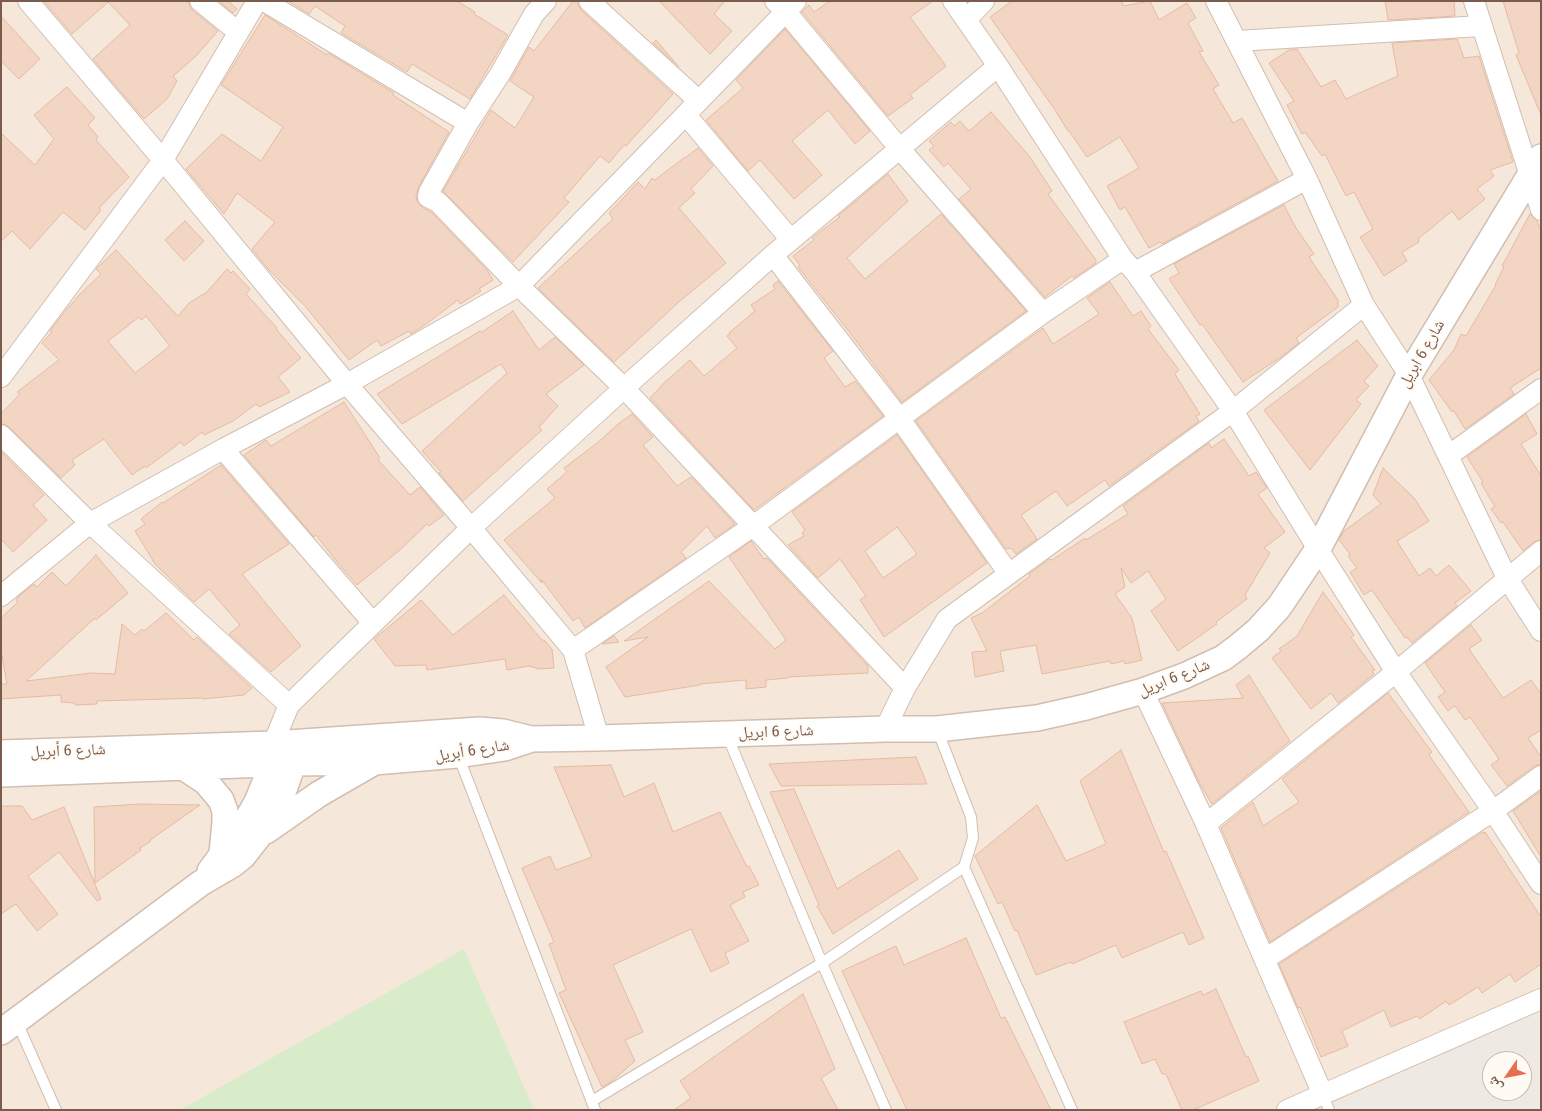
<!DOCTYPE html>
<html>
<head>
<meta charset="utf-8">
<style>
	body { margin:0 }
	#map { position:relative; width:1542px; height:1111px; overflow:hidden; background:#fdf6ec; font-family:"Fira Sans Condensed","Noto Naskh Arabic",sans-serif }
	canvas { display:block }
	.frame { position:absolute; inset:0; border:2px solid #7a5c4d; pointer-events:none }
	.north { position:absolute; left:1482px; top:1051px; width:50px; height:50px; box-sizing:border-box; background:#fffaf3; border:1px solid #cabbb1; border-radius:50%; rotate:237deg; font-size:14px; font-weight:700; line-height:20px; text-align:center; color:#7a5c4d }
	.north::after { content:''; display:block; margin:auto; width:18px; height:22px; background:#e76f51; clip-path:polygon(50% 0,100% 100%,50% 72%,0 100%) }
</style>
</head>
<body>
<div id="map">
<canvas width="1542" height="1111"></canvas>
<div class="frame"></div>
<div class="north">ش</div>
</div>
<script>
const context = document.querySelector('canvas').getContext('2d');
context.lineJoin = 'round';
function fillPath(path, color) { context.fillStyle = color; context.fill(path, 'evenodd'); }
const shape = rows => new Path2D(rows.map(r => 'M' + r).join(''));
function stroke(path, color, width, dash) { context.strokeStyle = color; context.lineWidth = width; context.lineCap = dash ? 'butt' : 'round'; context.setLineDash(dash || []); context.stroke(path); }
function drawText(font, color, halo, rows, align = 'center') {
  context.font = font + ' "Fira Sans Condensed","Noto Naskh Arabic",sans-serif'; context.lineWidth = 4; context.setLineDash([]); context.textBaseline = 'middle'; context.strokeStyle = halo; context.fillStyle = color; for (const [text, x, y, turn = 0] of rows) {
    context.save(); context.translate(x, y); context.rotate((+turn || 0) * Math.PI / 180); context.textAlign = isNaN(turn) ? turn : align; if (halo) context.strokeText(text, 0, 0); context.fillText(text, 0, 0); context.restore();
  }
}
const residential = shape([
	[1,1,1541,1,1541,1110,1,1110],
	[1492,1061,1522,1061,1522,1091,1492,1091]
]);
const industrial = shape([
	[1541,1010,1541,1110,1323,1110],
	[1492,1061,1522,1061,1522,1091,1492,1091]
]);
const green = shape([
	[464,949,534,1110,180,1110]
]);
const building = shape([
	[44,1,188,1,192,10,218,31,196,56,173,76,177,81,167,99,144,119,93,59,130,25,108,2,72,34,44,1],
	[219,1,228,1,237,9,233,13,219,1],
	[288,1,457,1,475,12,474,14,508,35,470,99,412,64,407,72,341,33,345,26,315,6,309,14,288,1],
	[573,1,577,1,581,10,673,94,626,146,624,145,609,163,600,156,564,198,569,202,513,262,443,191,491,110,515,128,534,97,510,81,529,47,534,51,573,1],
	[659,1,725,1,714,14,732,31,710,54,659,1],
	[830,1,933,1,910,17,946,66,910,95,913,98,888,116,802,12,809,5,814,12,830,1],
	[1012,1,1122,1,1123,6,1150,1,1159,20,1187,3,1196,18,1188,23,1203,51,1199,52,1219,85,1213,89,1233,123,1242,118,1278,181,1162,244,1160,242,1149,248,1125,207,1120,210,1107,186,1139,168,1120,137,1087,157,1069,131,1068,131,1055,110,990,17,1012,1],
	[1385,1,1454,1,1455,16,1388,20,1385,1],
	[1503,1,1541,1,1541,115,1516,55,1519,53,1503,1],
	[265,15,327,55,328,53,394,93,393,95,449,132,419,186,416,195,417,202,423,208,431,212,487,270,493,280,479,289,481,291,460,304,458,300,422,327,411,334,409,331,381,346,377,340,349,360,305,306,269,270,252,249,275,222,237,193,224,214,186,169,222,134,261,161,283,127,221,85,265,15],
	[1,16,40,59,19,79,1,61,1,16],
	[785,29,870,131,855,144,828,110,792,141,822,175,794,199,760,160,748,171,706,120,743,88,736,80,785,29],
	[1457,39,1464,58,1479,56,1513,162,1490,170,1494,176,1477,189,1485,199,1459,220,1452,211,1418,239,1419,242,1402,252,1407,261,1384,276,1360,237,1373,229,1354,192,1346,196,1325,154,1322,156,1305,132,1302,134,1287,105,1294,101,1269,63,1289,50,1297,49,1321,87,1335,80,1346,99,1398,76,1392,43,1457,39],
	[656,40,679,67,653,43,656,40],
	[67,87,95,118,88,125,98,137,96,140,129,177,99,208,101,210,85,230,63,212,30,249,12,231,1,241,1,133,35,165,54,139,34,115,67,87],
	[991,112,1030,157,1052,191,1048,194,1096,260,1096,263,1074,278,1072,276,1045,297,959,199,971,189,948,163,944,167,929,150,934,146,929,141,951,122,954,126,960,121,969,131,991,112],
	[698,148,713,166,691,189,695,193,679,208,726,263,680,301,614,362,538,288,613,219,609,213,638,182,645,189,652,178,655,180,685,157,685,158,698,148],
	[888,174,908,201,847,258,865,279,941,214,1026,311,902,402,854,338,798,267,800,265,793,256,814,240,812,238,840,217,838,216,888,174],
	[1284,205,1296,228,1314,254,1309,257,1338,300,1338,307,1296,338,1299,343,1281,357,1243,382,1202,324,1200,325,1169,279,1179,273,1174,264,1284,205],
	[1530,214,1537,221,1541,231,1541,368,1510,388,1514,394,1465,429,1454,411,1452,412,1429,380,1454,350,1461,334,1466,336,1496,285,1495,285,1504,267,1502,266,1530,214],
	[185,221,204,241,184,261,165,240,185,221],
	[116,250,178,316,189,303,207,292,227,269,231,273,233,271,250,289,246,294,277,328,276,329,301,358,278,377,290,392,259,407,256,404,233,421,204,435,202,432,184,446,181,442,146,468,145,466,132,475,104,439,72,460,75,465,61,478,9,427,1,423,1,414,20,394,17,392,59,360,42,343,52,332,50,331,66,310,77,298,77,297,101,274,96,269,99,266,116,250],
	[146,316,170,346,135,373,108,341,139,317,141,320,146,316],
	[778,281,833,351,824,358,845,387,855,381,883,416,754,510,650,398,665,382,690,360,704,376,737,348,727,336,730,334,729,333,755,311,751,305,775,289,773,285,778,281],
	[1110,282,1133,316,1141,311,1151,326,1148,329,1179,370,1175,374,1200,414,1196,416,1199,421,1109,486,1105,480,1067,506,1056,491,1021,515,1037,539,1016,554,1011,548,1006,549,916,421,1043,328,1053,344,1099,314,1087,298,1110,282],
	[513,311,539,350,555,337,584,365,546,394,558,406,539,427,542,430,463,501,439,473,441,472,422,451,507,373,501,364,402,424,377,394,480,331,482,332,513,311],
	[1357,340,1378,366,1364,381,1369,386,1356,400,1361,404,1310,470,1264,410,1357,340],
	[344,402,380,458,378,460,410,495,420,487,444,515,429,526,427,524,401,549,357,585,337,562,316,535,314,537,244,455,266,440,271,446,344,402],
	[632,414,653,437,643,445,677,486,691,477,735,524,715,538,707,526,681,552,686,558,585,628,579,617,573,621,541,579,542,583,504,540,555,498,547,489,567,472,564,468,596,444,618,424,632,414],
	[1526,414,1537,434,1521,444,1541,476,1541,539,1534,542,1523,551,1503,522,1501,523,1491,509,1495,507,1481,483,1483,482,1467,457,1526,414],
	[897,435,987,563,884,637,860,600,866,596,840,559,818,578,788,545,804,536,802,533,805,530,792,512,897,435],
	[897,527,917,554,883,578,865,551,897,527],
	[1224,439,1249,476,1256,472,1262,481,1267,488,1258,494,1285,532,1264,548,1270,553,1245,595,1247,599,1216,622,1217,624,1178,651,1151,611,1166,599,1148,571,1131,583,1121,568,1125,587,1115,594,1132,618,1142,660,1125,664,1124,661,1111,664,1110,661,1042,674,1036,645,1000,651,1004,671,975,677,972,652,987,651,971,618,982,613,1030,576,1029,574,1050,559,1052,560,1085,538,1086,540,1128,514,1123,506,1209,443,1211,448,1224,439],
	[1,452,44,495,33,505,47,520,13,552,1,539,1,452],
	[221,465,289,544,242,574,301,646,271,672,229,634,240,625,209,589,194,602,155,564,135,531,145,524,141,519,162,502,163,503,221,465],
	[1383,468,1415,499,1429,521,1397,541,1419,576,1430,568,1436,576,1449,565,1471,591,1455,603,1457,606,1412,643,1407,637,1405,638,1372,590,1364,595,1350,572,1357,568,1348,556,1350,554,1339,540,1344,531,1381,504,1373,495,1383,468],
	[751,541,764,559,767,558,868,666,868,673,788,677,788,678,766,680,766,687,746,689,746,680,700,684,700,685,625,697,606,667,648,637,624,641,709,581,775,649,786,640,729,557,751,541],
	[96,555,128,593,96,620,95,618,26,681,91,673,115,674,122,624,135,635,142,629,144,631,166,613,194,640,197,637,252,688,244,695,203,699,203,698,97,701,97,704,75,705,75,703,61,702,61,695,1,699,1,684,7,684,1,650,1,618,18,602,16,600,19,596,34,584,37,587,52,572,66,586,96,555],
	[1323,592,1354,635,1351,637,1375,670,1372,671,1374,674,1338,703,1331,693,1311,709,1272,658,1281,651,1279,649,1297,636,1323,592],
	[504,595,542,640,544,640,552,649,554,668,539,669,529,666,507,670,505,659,427,670,426,665,395,666,374,639,421,600,453,635,504,595],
	[1471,625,1482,640,1469,649,1503,698,1531,680,1541,694,1541,730,1528,738,1541,757,1541,764,1534,766,1507,786,1491,765,1499,759,1470,717,1465,720,1455,706,1448,711,1438,697,1445,692,1425,663,1471,625],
	[614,636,619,642,602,644,614,636],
	[1249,675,1290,741,1212,804,1199,782,1162,703,1243,698,1236,685,1249,675],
	[1388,693,1432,752,1429,755,1469,812,1270,942,1221,828,1253,802,1263,826,1299,802,1282,779,1388,693],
	[1121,750,1164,852,1166,851,1204,938,1189,945,1183,932,1122,958,1116,945,1072,964,1071,962,1036,975,1017,930,1015,931,1002,902,998,904,975,856,1037,805,1066,861,1106,844,1080,781,1121,750],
	[916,757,927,784,781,786,769,764,916,757],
	[611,765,624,797,654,783,673,832,720,812,747,867,749,866,759,885,743,892,745,897,730,905,749,941,725,953,729,963,711,972,691,929,613,965,643,1032,625,1040,635,1061,611,1082,602,1087,559,993,566,990,549,944,554,942,522,868,550,856,556,870,592,857,554,767,611,765],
	[794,789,837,889,899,850,918,879,833,934,817,906,819,905,770,792,794,789],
	[1541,791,1541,857,1513,811,1541,791],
	[140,804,200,805,150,840,151,841,140,848,141,850,95,883,94,807,140,804],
	[1,806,22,806,32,820,64,807,101,899,97,901,59,852,28,876,58,914,37,931,16,904,1,914,1,806],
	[1483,832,1484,833,1485,832,1541,917,1541,964,1515,982,1510,974,1482,993,1478,987,1449,1005,1446,1001,1420,1019,1417,1016,1391,1027,1384,1010,1342,1031,1348,1046,1321,1057,1300,1007,1298,1008,1279,964,1483,832],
	[966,938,1001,1018,1005,1017,1051,1110,907,1110,842,971,896,946,904,965,966,938],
	[1216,989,1246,1057,1248,1056,1259,1081,1193,1110,1182,1110,1166,1074,1162,1074,1155,1059,1142,1064,1124,1022,1201,991,1203,995,1216,989],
	[803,994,835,1069,821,1078,838,1110,674,1110,691,1098,680,1081,803,994]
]);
const service = shape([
	[937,729,971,817,973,838,964,867,1072,1110],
	[727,735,822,963,886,1110],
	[458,755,595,1110],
	[17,1022,56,1110],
	[1323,1095,1329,1110],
	[592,1101,822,963,964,867]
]);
const minor = shape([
	[28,1,163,160,347,384,471,528,573,650,599,738],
	[200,1,238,32],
	[264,1,468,123],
	[546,1,534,14,500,74,468,123,429,192,428,197,438,202,519,286,624,388,905,688],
	[589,1,699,101],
	[775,1,786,12,900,149,1043,313],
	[953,1,998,66,1123,259,1135,272,1233,411,1318,549,1396,672,1493,811,1541,884],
	[1216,1,1307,179,1364,305,1409,375,1507,578,1541,631],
	[1474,1,1541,210],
	[966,20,984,1],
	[1237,41,1481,26],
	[686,115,791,240],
	[773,255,900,419,1009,574],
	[1135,272,1307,179],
	[1,377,163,160,257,1],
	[1,435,90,523,289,705],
	[223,449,373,623],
	[1448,456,1541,389],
	[1,596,90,523,223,449,347,384,519,286,796,1],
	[573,650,753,526,1043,313,1123,259],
	[1143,691,1206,824,1323,1095],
	[885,729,905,688,947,619,1233,411,1364,305],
	[273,744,289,705,471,528,624,388,773,255,998,66],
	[1206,824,1396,672,1541,551],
	[1265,959,1493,811,1541,776],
	[1287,1110,1541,999]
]);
const tertiary = shape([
	[1,753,273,744,480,730,503,732,531,739,599,738,885,729,937,729,1037,718,1086,707,1143,691,1184,676,1223,658,1239,646,1258,630,1279,607,1318,549,1409,375,1541,157],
	[185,768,206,782,221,800,225,811,225,822,222,853],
	[1,774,294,763,374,762,458,755,505,748,529,740],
	[266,831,319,794,371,764],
	[210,871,244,825,257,802,272,765,273,751],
	[1,1032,201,883,232,865,243,856,258,837,281,798,298,750]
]);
const streetNames = [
	["شارع 6 ابريل",1422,354,-60],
	["شارع 6 ابريل",1174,678,-22],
	["شارع 6 ابريل",776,732,-2],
	["شارع 6 أبريل",68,751,-2],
	["شارع 6 أبريل",472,751,-9]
];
fillPath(residential, '#f5e8da');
fillPath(industrial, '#efe9e4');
fillPath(green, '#d8ecc9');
fillPath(building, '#f3d5c3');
stroke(building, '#e6bba3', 1);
stroke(service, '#d1beb0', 12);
stroke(minor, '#d1beb0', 22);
stroke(tertiary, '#d1beb0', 28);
stroke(service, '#fff', 10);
stroke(minor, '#fff', 20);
stroke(tertiary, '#fff', 25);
drawText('16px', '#7a5c4d', '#fffaf3', streetNames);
</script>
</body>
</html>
